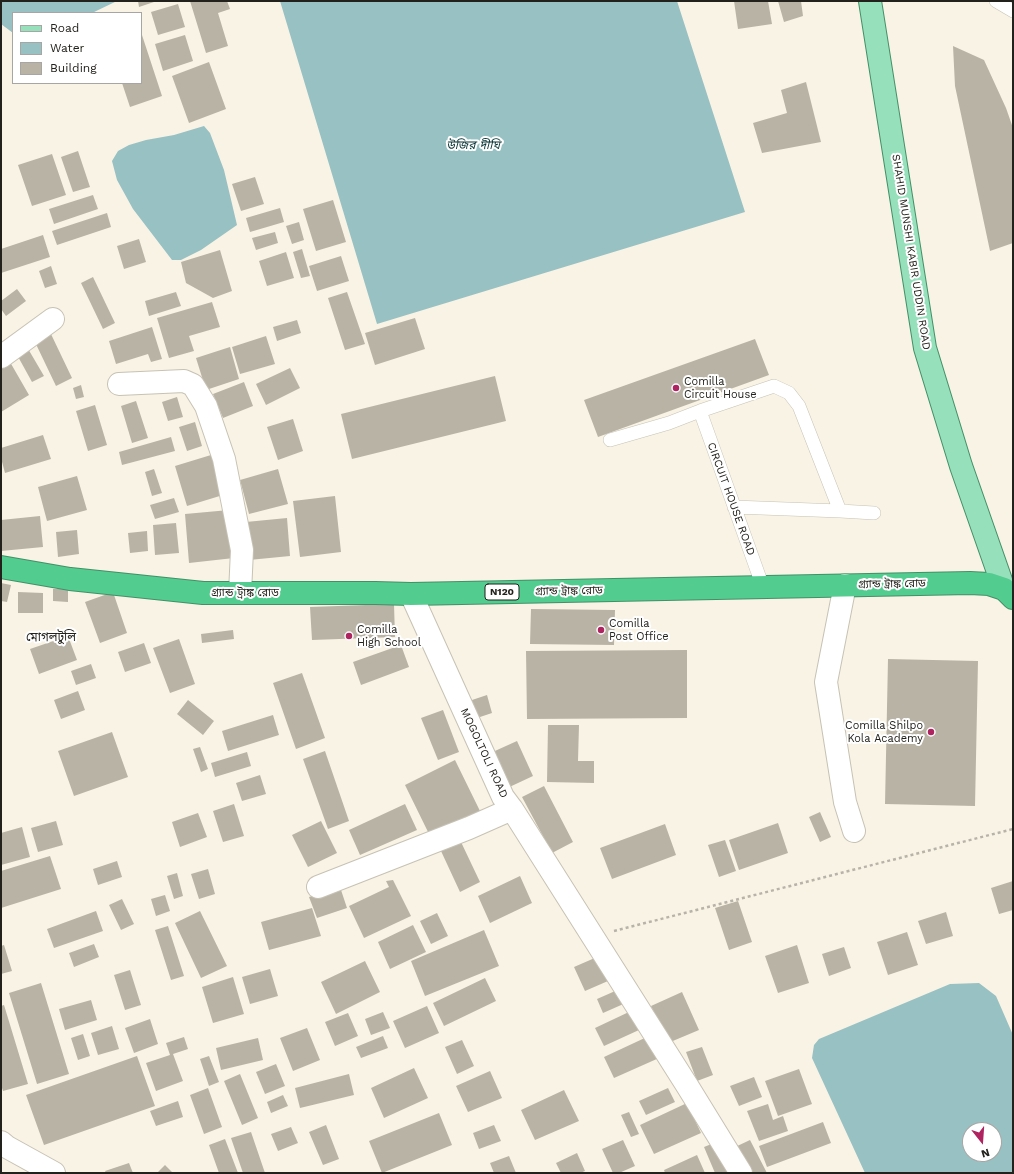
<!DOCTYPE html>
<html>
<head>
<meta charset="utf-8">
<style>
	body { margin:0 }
	#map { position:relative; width:1014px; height:1174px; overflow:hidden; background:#f9f3e5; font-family:"Work Sans",sans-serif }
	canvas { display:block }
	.frame { position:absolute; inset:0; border:2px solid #23211c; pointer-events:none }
	.legend { position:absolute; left:12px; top:12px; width:130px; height:72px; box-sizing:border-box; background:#fff; border:1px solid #a7a6a4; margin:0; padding:5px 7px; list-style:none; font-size:12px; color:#23211c }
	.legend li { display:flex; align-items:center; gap:8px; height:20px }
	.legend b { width:20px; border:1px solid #a7a6a4 }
	.north { position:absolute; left:962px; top:1122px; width:40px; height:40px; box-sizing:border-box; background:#fff; border:1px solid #a7a6a4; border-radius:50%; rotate:163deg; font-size:11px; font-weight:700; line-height:16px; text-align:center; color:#23211c }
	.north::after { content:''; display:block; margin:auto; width:14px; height:18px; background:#af2360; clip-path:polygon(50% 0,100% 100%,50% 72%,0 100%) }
</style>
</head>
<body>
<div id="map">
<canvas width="1014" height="1174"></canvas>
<div class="frame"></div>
<ul class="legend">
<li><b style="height:5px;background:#97e0bc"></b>Road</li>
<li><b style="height:11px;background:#98c1c3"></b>Water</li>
<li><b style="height:11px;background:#b9b3a6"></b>Building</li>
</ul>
<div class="north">N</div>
</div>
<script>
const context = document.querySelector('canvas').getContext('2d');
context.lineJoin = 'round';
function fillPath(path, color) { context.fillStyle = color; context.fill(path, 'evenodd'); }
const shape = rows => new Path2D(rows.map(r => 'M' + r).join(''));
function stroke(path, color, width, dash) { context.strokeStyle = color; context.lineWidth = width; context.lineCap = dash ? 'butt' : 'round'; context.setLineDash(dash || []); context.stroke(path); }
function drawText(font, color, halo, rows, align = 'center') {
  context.font = font + ' "Work Sans","Noto Sans Bengali",sans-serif'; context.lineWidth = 4; context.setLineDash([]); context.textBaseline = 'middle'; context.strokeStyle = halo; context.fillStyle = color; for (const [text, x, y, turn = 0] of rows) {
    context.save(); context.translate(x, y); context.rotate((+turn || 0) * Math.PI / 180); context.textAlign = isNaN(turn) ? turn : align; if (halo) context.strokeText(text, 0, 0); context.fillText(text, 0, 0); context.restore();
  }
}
const water = shape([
	[1,1,117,1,92,13,13,13,13,33,1,24],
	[280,1,677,1,745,212,377,324],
	[204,126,210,133,224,170,237,225,201,250,181,260,172,260,133,209,117,180,112,161,118,151,129,145,146,140,174,135],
	[979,983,996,996,1013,1035,1013,1173,865,1173,812,1058,814,1045,819,1039,950,984],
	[970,1130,994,1130,994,1154,970,1154]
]);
const building = shape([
	[138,1,157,1,139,7],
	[190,1,227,1,230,9,218,13,228,46,206,53],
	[734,1,768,1,772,24,738,29],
	[778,1,801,1,803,16,784,22],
	[178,4,185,27,158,35,151,12],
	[141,32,162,96,130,107,122,83,141,83],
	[185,35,193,61,163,71,155,44],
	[953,46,984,60,1006,108,1013,128,1013,243,990,251,955,86],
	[209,62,226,109,189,123,172,76],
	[806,82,821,142,762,153,753,123,787,113,781,90],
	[78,151,90,187,73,192,61,157],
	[52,154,66,195,32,206,18,165],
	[255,177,264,204,241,211,232,184],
	[93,195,98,209,54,224,49,209],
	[333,200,346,242,316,251,303,209],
	[280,208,284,222,250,232,246,218],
	[107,213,111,227,57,245,52,231],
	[299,222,304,240,292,244,286,226],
	[275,232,278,243,256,250,252,238],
	[43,235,50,257,1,273,1,249],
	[139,239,146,262,124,269,117,246],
	[302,249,310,276,301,278,293,252],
	[220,250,232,291,213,298,186,283,181,262],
	[286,252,294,278,267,286,259,261],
	[341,256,349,281,317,291,309,266],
	[51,266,57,284,45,288,39,271],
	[93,277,115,323,103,329,81,283],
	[17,289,26,301,6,316,1,309,1,301],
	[176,292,181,306,149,316,145,301],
	[347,292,365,344,345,350,328,298],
	[212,302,220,327,189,336,194,351,169,358,157,318],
	[415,318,425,349,375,365,365,333],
	[297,320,301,333,277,341,273,327],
	[152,327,162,359,151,362,148,354,116,364,109,341],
	[50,332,72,378,56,386,34,340],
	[266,336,275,364,240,374,232,347],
	[755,339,769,375,598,437,584,400],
	[27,347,44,376,32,382,16,353],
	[230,347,239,379,206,390,196,358],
	[10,362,29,395,1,412,1,367],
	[290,368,300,388,266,405,256,384],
	[495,376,506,421,352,459,341,414],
	[244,382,253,406,223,418,213,394],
	[81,385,84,397,76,399,73,388],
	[177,397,183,417,168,421,162,402],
	[136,401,148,438,132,443,121,406],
	[95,405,107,445,88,451,76,411],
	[293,419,303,451,278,460,267,427],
	[195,422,202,446,187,451,179,427],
	[43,435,51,459,5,473,1,458,1,448],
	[171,437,175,451,122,465,119,452],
	[211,455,223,495,187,506,175,466],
	[154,469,162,493,152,496,145,472],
	[278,469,288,504,249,514,240,480],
	[77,476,87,510,47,521,38,487],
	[335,496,341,552,300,557,293,501],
	[174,498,179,512,155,519,150,505],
	[229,510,234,558,189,563,185,514],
	[40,516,43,547,1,551,1,520],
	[287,518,290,556,249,560,246,522],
	[176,523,179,553,155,555,153,525],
	[77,530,79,554,58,557,56,532],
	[147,531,148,551,130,553,128,533],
	[1,583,11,585,7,602,1,601],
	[53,589,68,589,68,602,53,601],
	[18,592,43,593,43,613,18,613],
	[113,592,127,633,100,643,85,602],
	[394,604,395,637,312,640,310,607],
	[531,609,615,610,614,645,530,644],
	[233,630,234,639,202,643,201,634],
	[68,636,77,660,39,674,30,649],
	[179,639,195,684,170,693,153,648],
	[144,643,151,663,125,672,118,652],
	[401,645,409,667,361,685,353,662],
	[687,650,687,718,527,719,526,651],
	[888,659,978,661,975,806,885,804],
	[91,664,96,678,76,685,71,671],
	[302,673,325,738,296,749,273,683],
	[78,691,85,710,61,719,54,700],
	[487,695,492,713,474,719,469,701],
	[188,700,214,721,203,735,177,714],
	[443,710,459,752,438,760,421,718],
	[273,715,279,735,228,751,222,731],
	[548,725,579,725,578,761,594,761,594,783,547,782],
	[112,732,128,777,74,796,58,751],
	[517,741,533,776,503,790,486,755],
	[200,747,208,769,201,772,193,749],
	[325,751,349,821,328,829,303,759],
	[247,752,251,766,215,777,211,763],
	[455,760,480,811,430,836,405,785],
	[260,775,266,794,242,801,236,783],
	[544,786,573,842,552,853,522,797],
	[234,804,244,836,223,842,213,811],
	[405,804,417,830,360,855,349,830],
	[820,812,831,837,820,842,809,817],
	[198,813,207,837,180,847,172,822],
	[56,821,63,845,38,852,31,828],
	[321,821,337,853,308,867,292,835],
	[778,823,788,853,739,870,729,840],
	[665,824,676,855,612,879,600,848],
	[22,827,30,857,1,865,1,833],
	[725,840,736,871,719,877,708,845],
	[461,842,480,882,460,892,441,851],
	[50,856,61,889,1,908,1,871],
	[117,861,122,877,98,885,93,869],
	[208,869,215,894,199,899,191,874],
	[177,873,183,896,174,899,167,876],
	[520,876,532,903,490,923,478,896],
	[393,880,411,916,364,938,349,906,389,887,386,881],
	[1013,881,1013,910,999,914,991,888],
	[340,887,347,908,317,918,309,897],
	[165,895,170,911,156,916,151,899],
	[122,899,134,924,121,930,109,905],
	[738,901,752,942,729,950,715,908],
	[312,908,321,936,269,950,261,922],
	[96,911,103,931,54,948,47,929],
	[200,911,227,966,201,978,175,923],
	[946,912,953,936,926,944,918,921],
	[437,913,448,936,431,944,420,921],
	[413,925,426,952,390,969,378,942],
	[168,926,184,976,171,980,155,930],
	[484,930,499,966,425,996,411,961],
	[907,932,918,965,888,975,877,942],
	[94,944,99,957,74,967,69,953],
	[4,945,12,971,1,974,1,946],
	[797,945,809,983,778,993,765,956],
	[844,947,851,968,829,976,822,954],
	[597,957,608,981,585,991,574,967],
	[365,961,380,992,336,1014,321,982],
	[270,969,278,996,250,1004,242,977],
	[130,970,141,1005,125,1010,114,975],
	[233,977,244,1014,213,1023,202,987],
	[485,978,496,1001,444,1026,433,1003],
	[41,983,69,1074,37,1084,9,993],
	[622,988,628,1002,603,1013,597,999],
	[682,992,699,1030,668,1043,651,1006],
	[91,1000,97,1020,65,1030,59,1009],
	[4,1005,28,1084,3,1091,1,1085,1,1006],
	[427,1006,439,1033,405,1048,393,1021],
	[631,1011,639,1030,604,1046,595,1028],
	[383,1012,390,1028,371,1035,365,1019],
	[348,1013,358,1036,335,1046,325,1022],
	[150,1019,158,1044,134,1053,125,1028],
	[112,1026,119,1049,98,1055,91,1033],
	[307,1028,320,1060,293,1071,280,1038],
	[83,1034,90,1056,78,1060,71,1038],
	[383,1036,388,1048,361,1058,356,1047],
	[649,1036,659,1058,614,1078,604,1057],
	[184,1037,188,1049,173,1054,183,1081,156,1091,146,1063,170,1055,166,1043],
	[258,1038,263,1060,221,1070,216,1048],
	[462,1040,474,1066,457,1074,445,1047],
	[702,1047,713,1075,697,1081,686,1052],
	[137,1056,155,1106,44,1145,26,1095],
	[209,1056,219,1082,209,1086,200,1059],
	[276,1064,285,1086,265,1094,256,1072],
	[414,1068,428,1098,384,1118,371,1088],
	[799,1069,812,1104,778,1116,765,1081],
	[490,1071,502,1098,468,1112,456,1086],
	[240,1074,258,1118,242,1125,224,1081],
	[349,1074,354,1095,300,1108,295,1088],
	[754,1077,762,1097,739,1106,730,1086],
	[208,1088,222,1127,204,1134,190,1095],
	[668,1088,675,1102,646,1115,639,1101],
	[564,1090,579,1121,535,1140,521,1110],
	[283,1095,288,1106,271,1113,267,1102],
	[178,1101,183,1117,156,1126,150,1111],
	[687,1103,701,1133,654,1154,640,1125],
	[768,1104,773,1120,783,1116,788,1131,759,1141,747,1111],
	[629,1112,639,1134,631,1137,621,1115],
	[439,1113,452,1145,382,1173,369,1141],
	[823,1122,831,1143,767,1167,759,1146],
	[326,1125,339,1159,323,1165,309,1132],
	[494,1125,501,1141,479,1149,473,1133],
	[291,1127,298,1143,278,1151,271,1134],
	[251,1132,265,1173,243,1173,231,1138],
	[225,1139,238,1173,219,1173,209,1145],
	[623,1140,635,1166,619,1173,613,1173,602,1149],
	[750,1140,767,1173,745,1173,733,1148],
	[719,1141,734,1173,715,1173,704,1147],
	[577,1153,585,1171,580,1173,561,1173,556,1163],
	[697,1155,705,1173,665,1173,664,1170],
	[509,1156,516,1173,494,1173,490,1163],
	[129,1163,133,1173,106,1173,105,1171],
	[165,1165,172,1172,157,1173]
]);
const path = shape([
	[614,931,1013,829]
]);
const lane = shape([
	[996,1,1013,11],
	[700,411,763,587],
	[610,440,669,423,700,411,774,386,789,393,799,406,840,511],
	[734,507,840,511,874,513]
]);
const street = shape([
	[1,357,53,319],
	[119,384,184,381,193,385,206,406,224,459,242,550,240,593],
	[845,585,826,682,845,802,854,831],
	[512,809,688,1087,741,1173],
	[318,887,469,828,512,809,503,797,411,594],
	[1,1142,7,1147,54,1173]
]);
const primary = shape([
	[870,1,925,348,961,466,1004,589]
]);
const highway = shape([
	[1,567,70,579,203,593,375,593,411,594,970,583,989,584,1004,589,1013,598]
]);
const markers = [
	[676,388,4,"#af2360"],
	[601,630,4,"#af2360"],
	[349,636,4,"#af2360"],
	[931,732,4,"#af2360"]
];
const shields = [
	[502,592,34]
];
const shieldNames = [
	["N120",502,592]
];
const streetNames = [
	["SHAHID MUNSHI KABIR UDDIN ROAD",911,252,81],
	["CIRCUIT HOUSE ROAD",731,499,70],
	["গ্র্যান্ড ট্রাঙ্ক রোড",892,584,-1],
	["গ্র্যান্ড ট্রাঙ্ক রোড",569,591,-1],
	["গ্র্যান্ড ট্রাঙ্ক রোড",245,593],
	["MOGOLTOLI ROAD",484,753,65]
];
const poiNames = [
	["Comilla",684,382],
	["Circuit House",684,395],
	["Comilla",609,624],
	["Post Office",609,637],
	["Comilla",357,630],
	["High School",357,643],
	["Comilla Shilpo",923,726,"right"],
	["Kola Academy",923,739,"right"]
];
const waterNames = [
	["উজির দীঘি",473,145]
];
const neighbourhoodNames = [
	["মোগলটুলি",51,637]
];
fillPath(water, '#98c1c3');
fillPath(building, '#b9b3a6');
stroke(lane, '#c7c2b4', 14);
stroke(street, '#c7c2b4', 24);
stroke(primary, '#429067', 24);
stroke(highway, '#429067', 24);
stroke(path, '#b8b3a8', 2.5, [3, 3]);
stroke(lane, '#fff', 13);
stroke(street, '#fff', 22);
stroke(primary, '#97e0bc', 22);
stroke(highway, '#52cc8f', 22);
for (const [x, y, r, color] of markers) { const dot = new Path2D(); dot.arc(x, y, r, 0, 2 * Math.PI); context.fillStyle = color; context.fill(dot); stroke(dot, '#fff', 1.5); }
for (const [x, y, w] of shields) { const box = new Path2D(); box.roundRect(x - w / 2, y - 8, w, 16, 3); context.fillStyle = '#fff'; context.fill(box); stroke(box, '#23211c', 1); }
drawText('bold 10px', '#23211c', null, shieldNames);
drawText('11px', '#23211c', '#fff', streetNames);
drawText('11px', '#23211c', '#fff', poiNames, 'left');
drawText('italic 12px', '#053032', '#fff', waterNames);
drawText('12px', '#23211c', '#fff', neighbourhoodNames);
</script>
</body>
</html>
